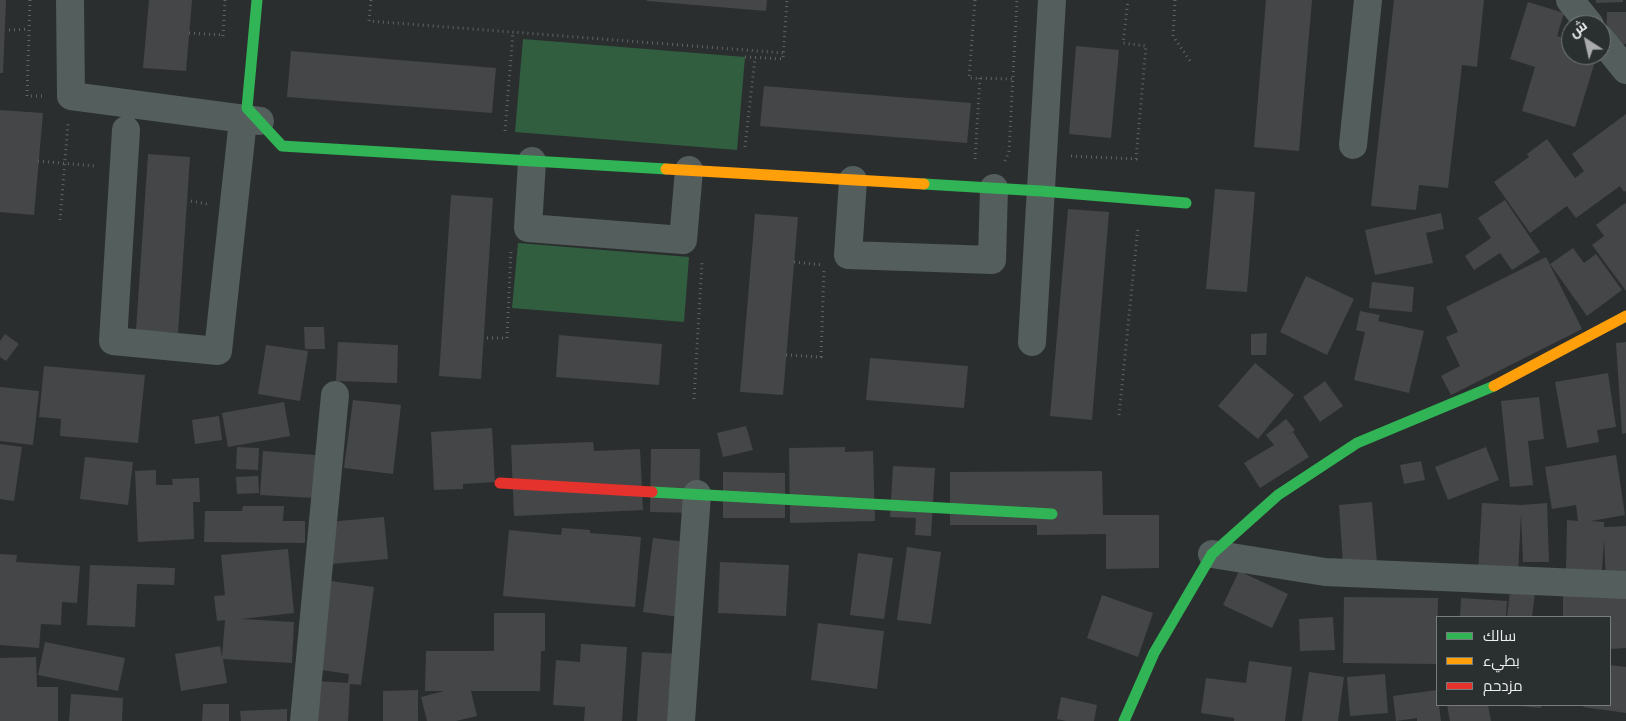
<!DOCTYPE html>
<html>
<head>
<meta charset="utf-8">
<style>
	body { margin:0 }
	#map { position:relative; width:1626px; height:721px; overflow:hidden; background:#2b2e2f; font-family:Helvetica,Cairo,sans-serif }
	canvas { display:block }
	.legend { position:absolute; left:1436px; top:616px; width:175px; height:90px; box-sizing:border-box; background:#2a2f30; border:1px solid #787c7d; margin:0; padding:6px 9px; list-style:none; font-size:15px; color:#edeff0 }
	.legend li { display:flex; align-items:center; gap:10px; height:25px }
	.legend b { width:25px; border:1px solid #787c7d }
	.north { position:absolute; left:1561px; top:15px; width:50px; height:50px; box-sizing:border-box; background:#2a2f30; border:1px solid #787c7d; border-radius:50%; rotate:325deg; font-size:14px; font-weight:700; line-height:20px; text-align:center; color:#edeff0 }
	.north::after { content:''; display:block; margin:auto; width:18px; height:22px; background:#a9abac; clip-path:polygon(50% 0,100% 100%,50% 72%,0 100%) }
</style>
</head>
<body>
<div id="map">
<canvas width="1626" height="721"></canvas>
<ul class="legend">
<li><b style="height:6px;background:#30b455"></b>سالك</li>
<li><b style="height:6px;background:#ff9f0a"></b>بطيء</li>
<li><b style="height:6px;background:#e5322d"></b>مزدحم</li>
</ul>
<div class="north">ش</div>
</div>
<script>
const context = document.querySelector('canvas').getContext('2d');
context.lineJoin = 'round';
function fillPath(path, color) { context.fillStyle = color; context.fill(path, 'evenodd'); }
const shape = rows => new Path2D(rows.map(r => 'M' + r).join(''));
function stroke(path, color, width, dash) { context.strokeStyle = color; context.lineWidth = width; context.lineCap = dash ? 'butt' : 'round'; context.setLineDash(dash || []); context.stroke(path); }
const green = shape([
	[523,39,745,57,737,150,515,132],
	[518,243,689,257,684,322,512,308]
]);
const building = shape([
	[0,0,6,0,3,73,0,73],
	[149,0,192,0,186,71,143,68],
	[647,0,767,0,766,11,647,1],
	[1266,0,1312,0,1299,151,1254,147],
	[1394,0,1484,0,1477,67,1462,65,1448,188,1419,185,1416,210,1371,206],
	[1596,0,1623,0,1623,2,1596,3],
	[1528,2,1564,13,1557,36,1571,40,1571,55,1597,55,1575,127,1522,111,1535,67,1510,59],
	[1607,12,1626,12,1626,44,1606,44],
	[1076,46,1119,50,1111,138,1069,134],
	[291,51,496,68,492,113,287,97],
	[764,86,971,103,967,143,760,126],
	[0,110,43,113,34,215,0,212],
	[1626,114,1626,191,1624,192,1620,186,1576,218,1567,206,1530,233,1494,182,1529,157,1527,154,1547,139,1575,178,1584,171,1572,154],
	[148,154,190,157,178,333,136,330],
	[1215,189,1255,192,1247,292,1206,289],
	[451,195,493,198,481,379,439,376],
	[1505,200,1540,252,1512,270,1500,253,1474,270,1465,256,1491,238,1478,218],
	[1625,203,1626,204,1626,291,1592,245,1604,236,1596,225],
	[1068,209,1109,212,1092,420,1050,416],
	[1441,213,1444,229,1426,233,1433,263,1375,275,1365,230],
	[755,214,798,217,783,395,740,392],
	[1573,248,1584,263,1596,254,1622,290,1587,316,1550,264],
	[1546,257,1582,329,1451,395,1441,376,1460,366,1446,337,1458,332,1446,307],
	[1306,276,1354,299,1327,355,1280,332],
	[1372,282,1414,287,1412,312,1369,308],
	[1360,311,1380,315,1378,321,1424,331,1409,393,1354,380,1365,332,1356,330],
	[304,327,324,327,325,349,305,349],
	[1267,333,1266,355,1251,355,1251,334],
	[5,334,19,344,6,361,0,357,0,341],
	[559,335,662,344,659,385,556,377],
	[338,342,398,345,397,383,336,381],
	[1626,342,1626,433,1622,434,1616,343],
	[266,345,308,351,300,401,258,394],
	[870,358,968,366,964,408,866,400],
	[1255,363,1294,395,1258,439,1218,406],
	[44,366,145,375,138,443,60,436,61,419,39,417],
	[1608,373,1616,427,1597,430,1599,442,1567,448,1555,382],
	[1325,381,1343,406,1320,422,1303,397],
	[0,387,39,391,33,445,0,441],
	[1539,397,1544,439,1528,441,1533,485,1510,487,1501,401],
	[353,400,401,405,393,474,344,468],
	[284,402,290,436,228,447,222,413],
	[219,416,222,440,195,444,192,420],
	[1286,419,1295,430,1288,435,1293,432,1309,457,1260,488,1244,463,1274,445,1266,435],
	[746,426,753,450,723,457,717,433],
	[492,428,495,482,463,484,463,489,434,490,431,432],
	[593,442,594,451,640,449,643,510,514,516,511,445],
	[0,444,22,447,14,501,0,499],
	[237,447,259,448,258,470,236,469],
	[845,447,845,452,873,451,875,521,790,523,789,448],
	[1486,447,1499,480,1448,500,1435,467],
	[651,449,700,449,699,513,650,512],
	[263,451,316,455,314,498,260,495],
	[1616,455,1625,515,1591,521,1604,522,1604,527,1626,526,1626,581,1606,582,1604,539,1602,571,1566,570,1567,520,1578,521,1576,505,1552,509,1545,467],
	[85,457,133,462,128,505,80,499],
	[1421,461,1425,480,1404,484,1400,465],
	[893,466,935,468,931,536,915,535,916,518,890,517],
	[156,470,156,485,173,485,172,479,199,478,200,502,193,502,194,539,138,542,135,471],
	[1102,471,1103,515,1159,515,1159,568,1106,569,1106,534,1037,535,1037,525,950,525,950,472],
	[723,472,785,473,785,518,723,518],
	[258,476,259,493,237,494,236,477],
	[1372,502,1377,563,1343,565,1339,505],
	[1482,503,1521,505,1547,503,1549,562,1523,562,1521,514,1518,574,1478,572],
	[243,506,284,506,283,521,305,521,305,543,204,542,205,511,242,511],
	[384,517,388,559,332,564,328,522],
	[562,528,590,530,590,533,641,537,635,607,503,596,509,530,561,535],
	[653,538,696,543,686,618,643,612],
	[907,547,941,552,931,624,897,620],
	[288,549,294,613,241,619,294,622,292,663,223,659,227,683,181,691,175,654,220,646,222,657,225,620,217,621,214,596,225,595,221,555],
	[858,553,893,558,884,619,850,615],
	[0,554,17,555,16,562,80,566,77,603,62,602,61,625,41,624,39,648,0,645],
	[720,562,789,565,786,616,718,613],
	[90,565,175,568,174,585,137,584,135,627,87,625],
	[1239,571,1288,594,1272,628,1223,605],
	[324,580,374,587,361,685,350,684,348,721,313,721,315,681,348,683,349,674,315,669],
	[1511,582,1536,585,1532,617,1507,617],
	[1626,589,1626,648,1610,649,1610,617,1563,617,1563,590],
	[1102,595,1153,613,1138,657,1087,638],
	[1344,597,1438,598,1437,664,1343,663],
	[1461,598,1507,601,1506,617,1460,617],
	[494,613,545,613,545,651,541,651,540,691,471,691,477,716,456,721,427,721,421,697,444,691,425,691,426,651,494,651],
	[1333,617,1335,650,1300,651,1299,619],
	[818,623,884,631,877,689,811,680],
	[45,642,125,658,118,691,38,675],
	[581,644,627,647,622,721,584,721,585,707,553,705,556,660,580,662],
	[642,652,697,655,693,721,637,721],
	[36,657,37,687,58,687,58,721,0,721,0,658],
	[1249,661,1292,667,1285,721,1234,721,1234,718,1201,713,1206,678,1246,683],
	[1610,665,1626,667,1626,713,1583,707,1584,705,1610,705],
	[1309,672,1344,677,1338,721,1302,721],
	[1385,674,1388,713,1350,716,1347,677],
	[418,690,418,721,383,721,383,691],
	[1437,690,1437,705,1439,705,1441,721,1417,721,1417,718,1396,721,1393,696],
	[71,694,123,698,122,721,69,721],
	[1061,697,1097,705,1094,721,1066,721,1057,719],
	[203,704,229,704,229,721,202,721],
	[1447,705,1488,705,1491,721,1450,721],
	[1518,705,1541,705,1541,708,1518,706],
	[287,709,287,721,241,721,240,711]
]);
const path = shape([
	[30,0,27,96,43,96],
	[371,0,369,21,784,53],
	[975,0,969,78,1013,79],
	[1175,0,1173,36,1190,61],
	[9,30,29,29],
	[189,33,223,35],
	[223,36,225,0],
	[745,57,783,59,787,0],
	[505,131,513,32],
	[745,147,755,58],
	[1071,156,1136,159,1146,46,1123,43,1128,0],
	[975,159,980,78],
	[38,161,95,166],
	[1005,161,1009,152,1017,0],
	[191,201,207,204],
	[60,220,68,124],
	[794,262,823,265],
	[487,338,507,338,511,250],
	[786,355,821,357,824,270],
	[694,399,702,262],
	[1119,415,1138,227]
]);
const street = shape([
	[70,0,71,96,260,121],
	[1570,0,1590,25],
	[1601,39,1626,70],
	[126,130,113,341,218,351,243,120],
	[1353,145,1368,0],
	[532,161,528,228,683,240,689,170],
	[853,180,848,255,992,260,994,188],
	[1032,342,1052,0],
	[1212,554,1325,572,1626,585],
	[304,721,335,395],
	[681,721,697,494]
]);
const fast = shape([
	[257,0,247,108,282,146,666,169],
	[924,184,1041,191,1186,203],
	[652,492,1052,514],
	[1124,721,1154,653,1212,554,1278,495,1357,443,1494,386]
]);
const slow = shape([
	[666,169,924,184],
	[1494,386,1626,316]
]);
const jam = shape([
	[500,483,652,492]
]);
fillPath(green, '#305e3f');
fillPath(building, '#444647');
stroke(path, '#5e6564', 3, [1, 4]);
stroke(street, '#545e5c', 28);
stroke(fast, '#30b455', 11);
stroke(slow, '#ff9f0a', 11);
stroke(jam, '#e5322d', 11);
</script>
</body>
</html>
